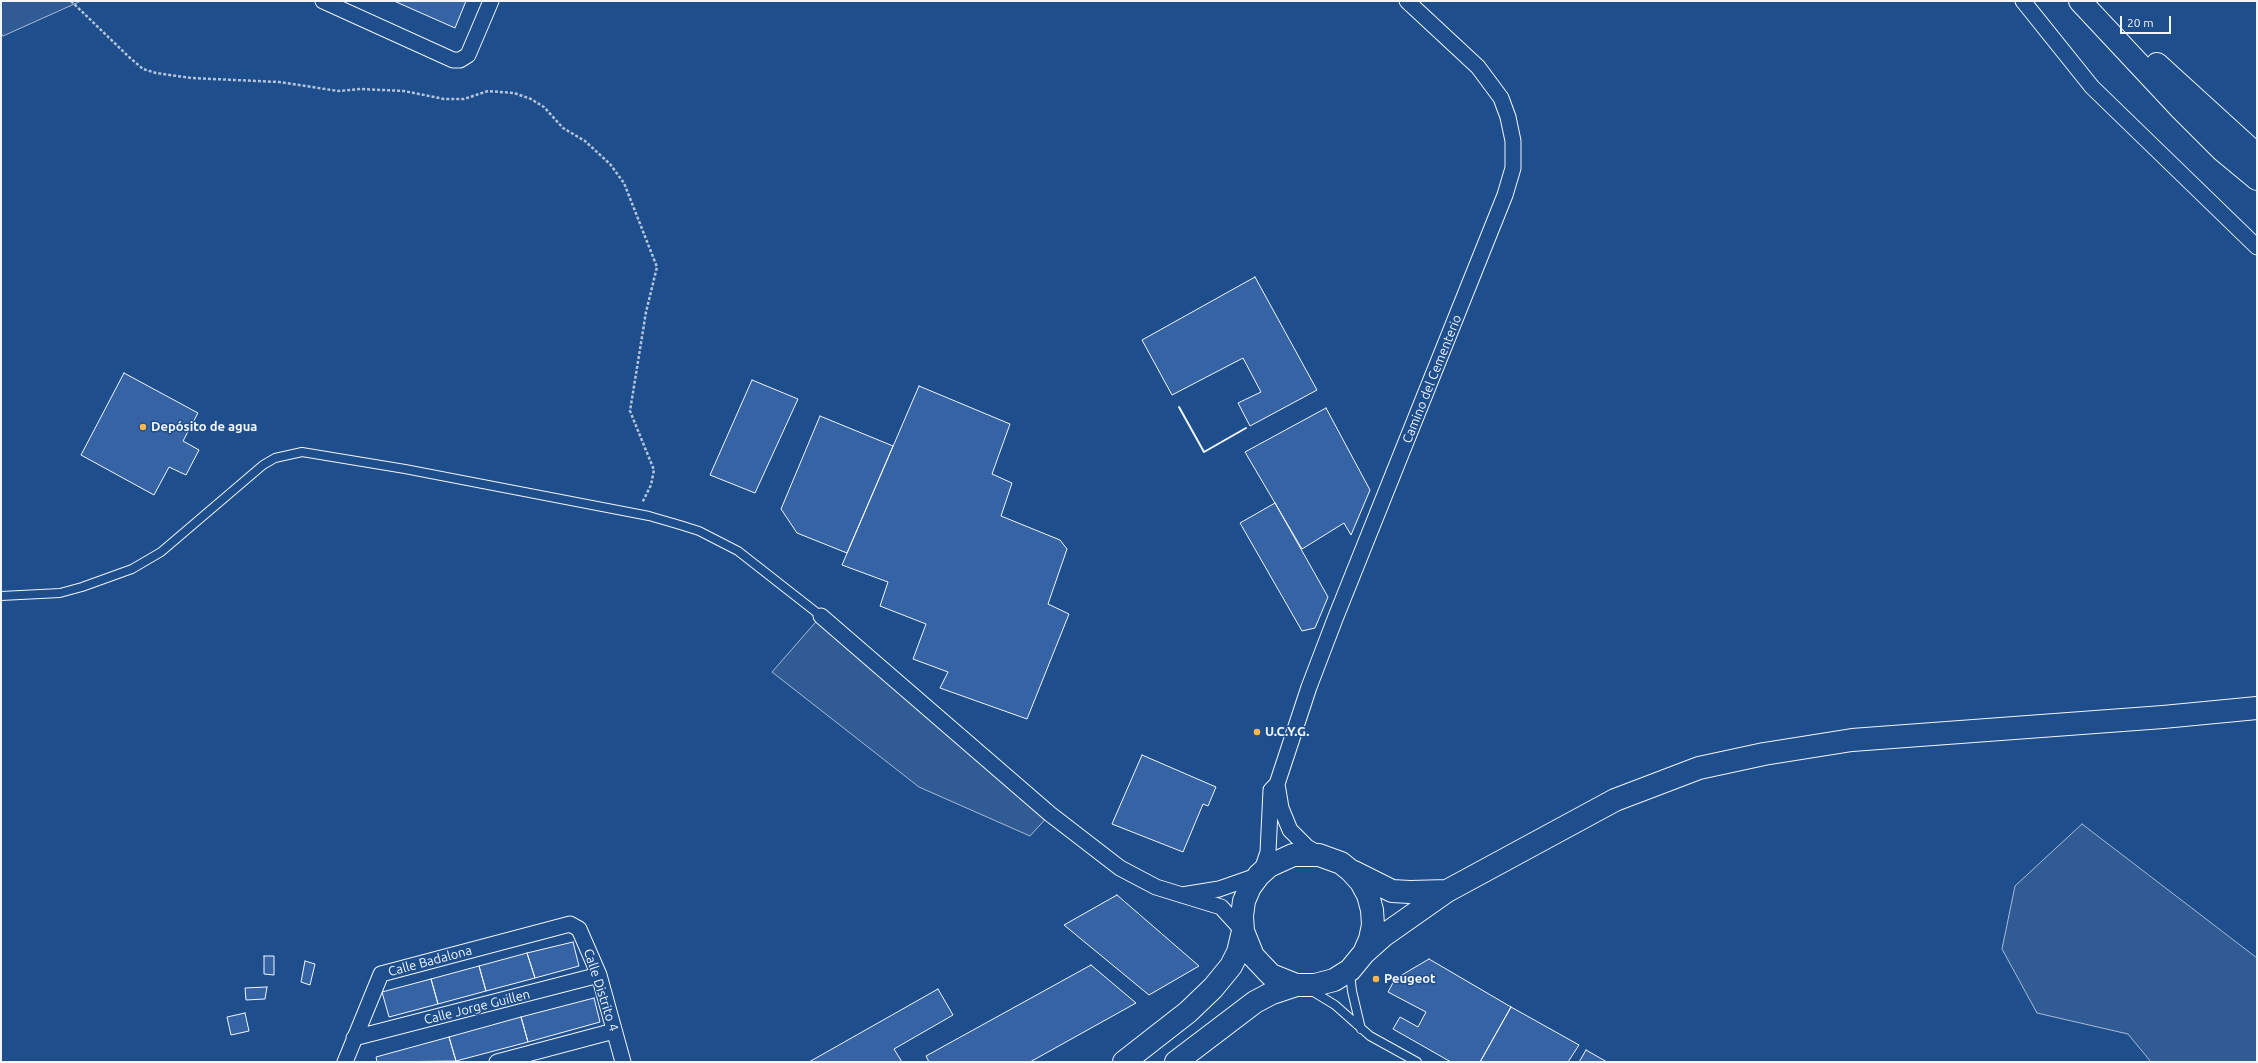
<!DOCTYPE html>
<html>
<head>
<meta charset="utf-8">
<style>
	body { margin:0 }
	#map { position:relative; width:2258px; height:1063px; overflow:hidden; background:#1f4e8c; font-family:Ubuntu,sans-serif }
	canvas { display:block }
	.frame { position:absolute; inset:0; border:2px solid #f2f6ff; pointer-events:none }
	.scale { position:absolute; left:2120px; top:16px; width:51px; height:18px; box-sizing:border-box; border:2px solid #f2f6ff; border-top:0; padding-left:5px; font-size:12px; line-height:14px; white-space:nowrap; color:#f2f6ff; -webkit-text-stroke:3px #1f4e8c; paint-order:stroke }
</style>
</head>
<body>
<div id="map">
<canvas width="2258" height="1063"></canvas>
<div class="frame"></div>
<div class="scale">20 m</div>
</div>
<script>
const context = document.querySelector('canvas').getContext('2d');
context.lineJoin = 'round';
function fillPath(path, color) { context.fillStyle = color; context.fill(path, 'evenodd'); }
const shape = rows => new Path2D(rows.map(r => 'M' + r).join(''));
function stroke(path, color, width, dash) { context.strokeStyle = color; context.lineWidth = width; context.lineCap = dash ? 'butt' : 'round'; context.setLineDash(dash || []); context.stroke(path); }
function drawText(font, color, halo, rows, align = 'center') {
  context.font = font + ' Ubuntu,sans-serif'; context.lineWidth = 3; context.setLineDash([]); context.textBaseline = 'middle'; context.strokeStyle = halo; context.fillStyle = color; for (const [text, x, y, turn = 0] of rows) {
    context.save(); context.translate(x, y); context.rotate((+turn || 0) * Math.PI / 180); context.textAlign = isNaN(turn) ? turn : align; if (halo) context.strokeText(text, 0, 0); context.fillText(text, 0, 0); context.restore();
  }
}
const built = shape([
	[1,1,81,1,3,36,1,33,1,1],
	[821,616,1050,814,1030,836,919,787,772,672,821,616],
	[2082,824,2257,958,2257,1062,2151,1062,2128,1034,2037,1013,2002,949,2015,886,2082,824]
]);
const building = shape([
	[394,1,466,1,455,28,394,1],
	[1255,277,1317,390,1250,426,1238,403,1261,392,1243,358,1172,395,1142,340,1255,277],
	[124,373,198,413,183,441,199,450,186,475,169,467,154,495,81,455,124,373],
	[752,380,798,399,755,493,710,475,752,380],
	[919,386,1010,424,992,474,1012,483,1001,516,1060,540,1067,549,1048,604,1069,614,1027,719,940,688,948,672,913,659,926,624,880,606,888,582,842,565,919,386],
	[1326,408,1370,490,1351,535,1344,523,1302,549,1245,452,1326,408],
	[820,416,893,446,847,553,797,533,781,509,820,416],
	[1275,503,1328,597,1315,628,1302,631,1240,523,1275,503],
	[1142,755,1216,787,1208,806,1203,804,1183,852,1112,824,1142,755],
	[1117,895,1199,966,1149,995,1064,925,1117,895],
	[573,942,579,966,535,978,527,953,573,942],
	[527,953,535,978,486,991,479,966,527,953],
	[264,956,274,956,274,975,264,974,264,956],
	[1429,959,1511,1007,1480,1062,1451,1062,1393,1029,1400,1017,1418,1027,1426,1012,1388,992,1395,979,1429,959],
	[305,961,315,964,310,985,301,982,305,961],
	[1091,965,1136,1003,1030,1062,929,1062,926,1056,1091,965],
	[479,966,486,991,438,1004,431,979,479,966],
	[431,979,438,1004,389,1017,382,992,431,979],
	[267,987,265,999,246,1000,245,988,267,987],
	[938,989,953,1015,894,1049,902,1062,809,1062,938,989],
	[594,998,600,1022,528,1042,521,1017,594,998],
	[1511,1007,1579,1045,1568,1062,1480,1062,1511,1007],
	[245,1013,249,1031,231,1035,227,1017,245,1013],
	[521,1017,528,1042,456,1061,449,1037,521,1017],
	[449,1037,456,1061,377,1062,376,1057,449,1037],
	[1586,1050,1607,1062,1579,1062,1586,1050]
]);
const path = shape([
	[71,1,129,57,143,69,156,73,191,78,279,82,338,91,361,89,404,91,444,99,464,99,488,91,514,93,531,99,544,107,563,128,585,141,610,164,624,183,657,267,646,312,630,411,654,470,651,485,642,503]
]);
const service = shape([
	[1,596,60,593,82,587,132,569,161,552,263,465,275,458,302,452,405,469,649,516,680,525,699,531,738,551,821,616],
	[1350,973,1352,991,1361,1029],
	[1312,991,1335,1005,1370,1036,1417,1062]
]);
const minor = shape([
	[323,1,453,60,460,60,468,55,491,1],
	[2023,1,2092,87,2257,247],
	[821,616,1050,814,1120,868,1156,887,1221,907,1242,930],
	[1277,784,1281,808,1290,830,1307,847,1319,854],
	[1261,873,1268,852,1271,790,1277,784,1309,687,1335,619,1505,195,1513,168,1513,141,1508,117,1501,98,1478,67,1407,1],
	[1182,895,1219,889,1259,875],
	[354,1038,599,975],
	[345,1062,381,974,570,924,579,929,599,975,623,1062],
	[497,1062,614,1031]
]);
const primary = shape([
	[1354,872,1392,891,1410,892,1447,891],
	[1364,953,1383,936,1447,891,1615,800,1699,768,1764,754,1852,740,2163,717,2257,708],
	[1124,1062,1188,1012,1213,988,1231,966,1238,952,1243,931],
	[1176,1062,1255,1002,1272,993,1296,985,1315,985,1334,980,1350,970,1364,953,1370,939,1373,925,1372,910,1368,895,1361,882,1351,871,1341,863,1319,855,1293,855,1269,866,1259,875,1250,887,1244,901,1242,916,1243,931,1253,956,1271,975,1296,985]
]);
const trunk = shape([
	[2080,1,2181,109,2222,150,2257,179],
	[2157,64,2257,155]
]);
const wall = shape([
	[1179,407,1204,452,1246,428]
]);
const markers = [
	[143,427,4,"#ffb74d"],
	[1257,732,4,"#ffb74d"],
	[1376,979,4,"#ffb74d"]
];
const streetNames = [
	["Camino del Cementerio",1432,379,-68],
	["Calle Badalona",430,961,-15],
	["Calle Distrito 4",601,990,72],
	["Calle Jorge Guillen",477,1007,-14]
];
const poiNames = [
	["Depósito de agua",151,427],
	["U.C.Y.G.",1265,732],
	["Peugeot",1384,979]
];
fillPath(built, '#305b95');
stroke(built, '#a8bbd7', 1);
fillPath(building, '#3563a3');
stroke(building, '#f2f6ff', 1);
stroke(service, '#f2f6ff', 10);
stroke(minor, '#f2f6ff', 17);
stroke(primary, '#f2f6ff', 24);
stroke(trunk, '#f2f6ff', 24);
stroke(path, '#b3c4dc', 2.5, [3, 2]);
stroke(service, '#1f4e8c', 8);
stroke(minor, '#1f4e8c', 15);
stroke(primary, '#1f4e8c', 22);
stroke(trunk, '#1f4e8c', 22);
stroke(wall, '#f2f6ff', 2);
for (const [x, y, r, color] of markers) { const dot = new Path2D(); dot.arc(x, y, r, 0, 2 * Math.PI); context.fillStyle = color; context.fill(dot); stroke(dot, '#1f4e8c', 1.5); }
drawText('13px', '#f2f6ff', '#1f4e8c', streetNames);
drawText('bold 13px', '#f2f6ff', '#1f4e8c', poiNames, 'left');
</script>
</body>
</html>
